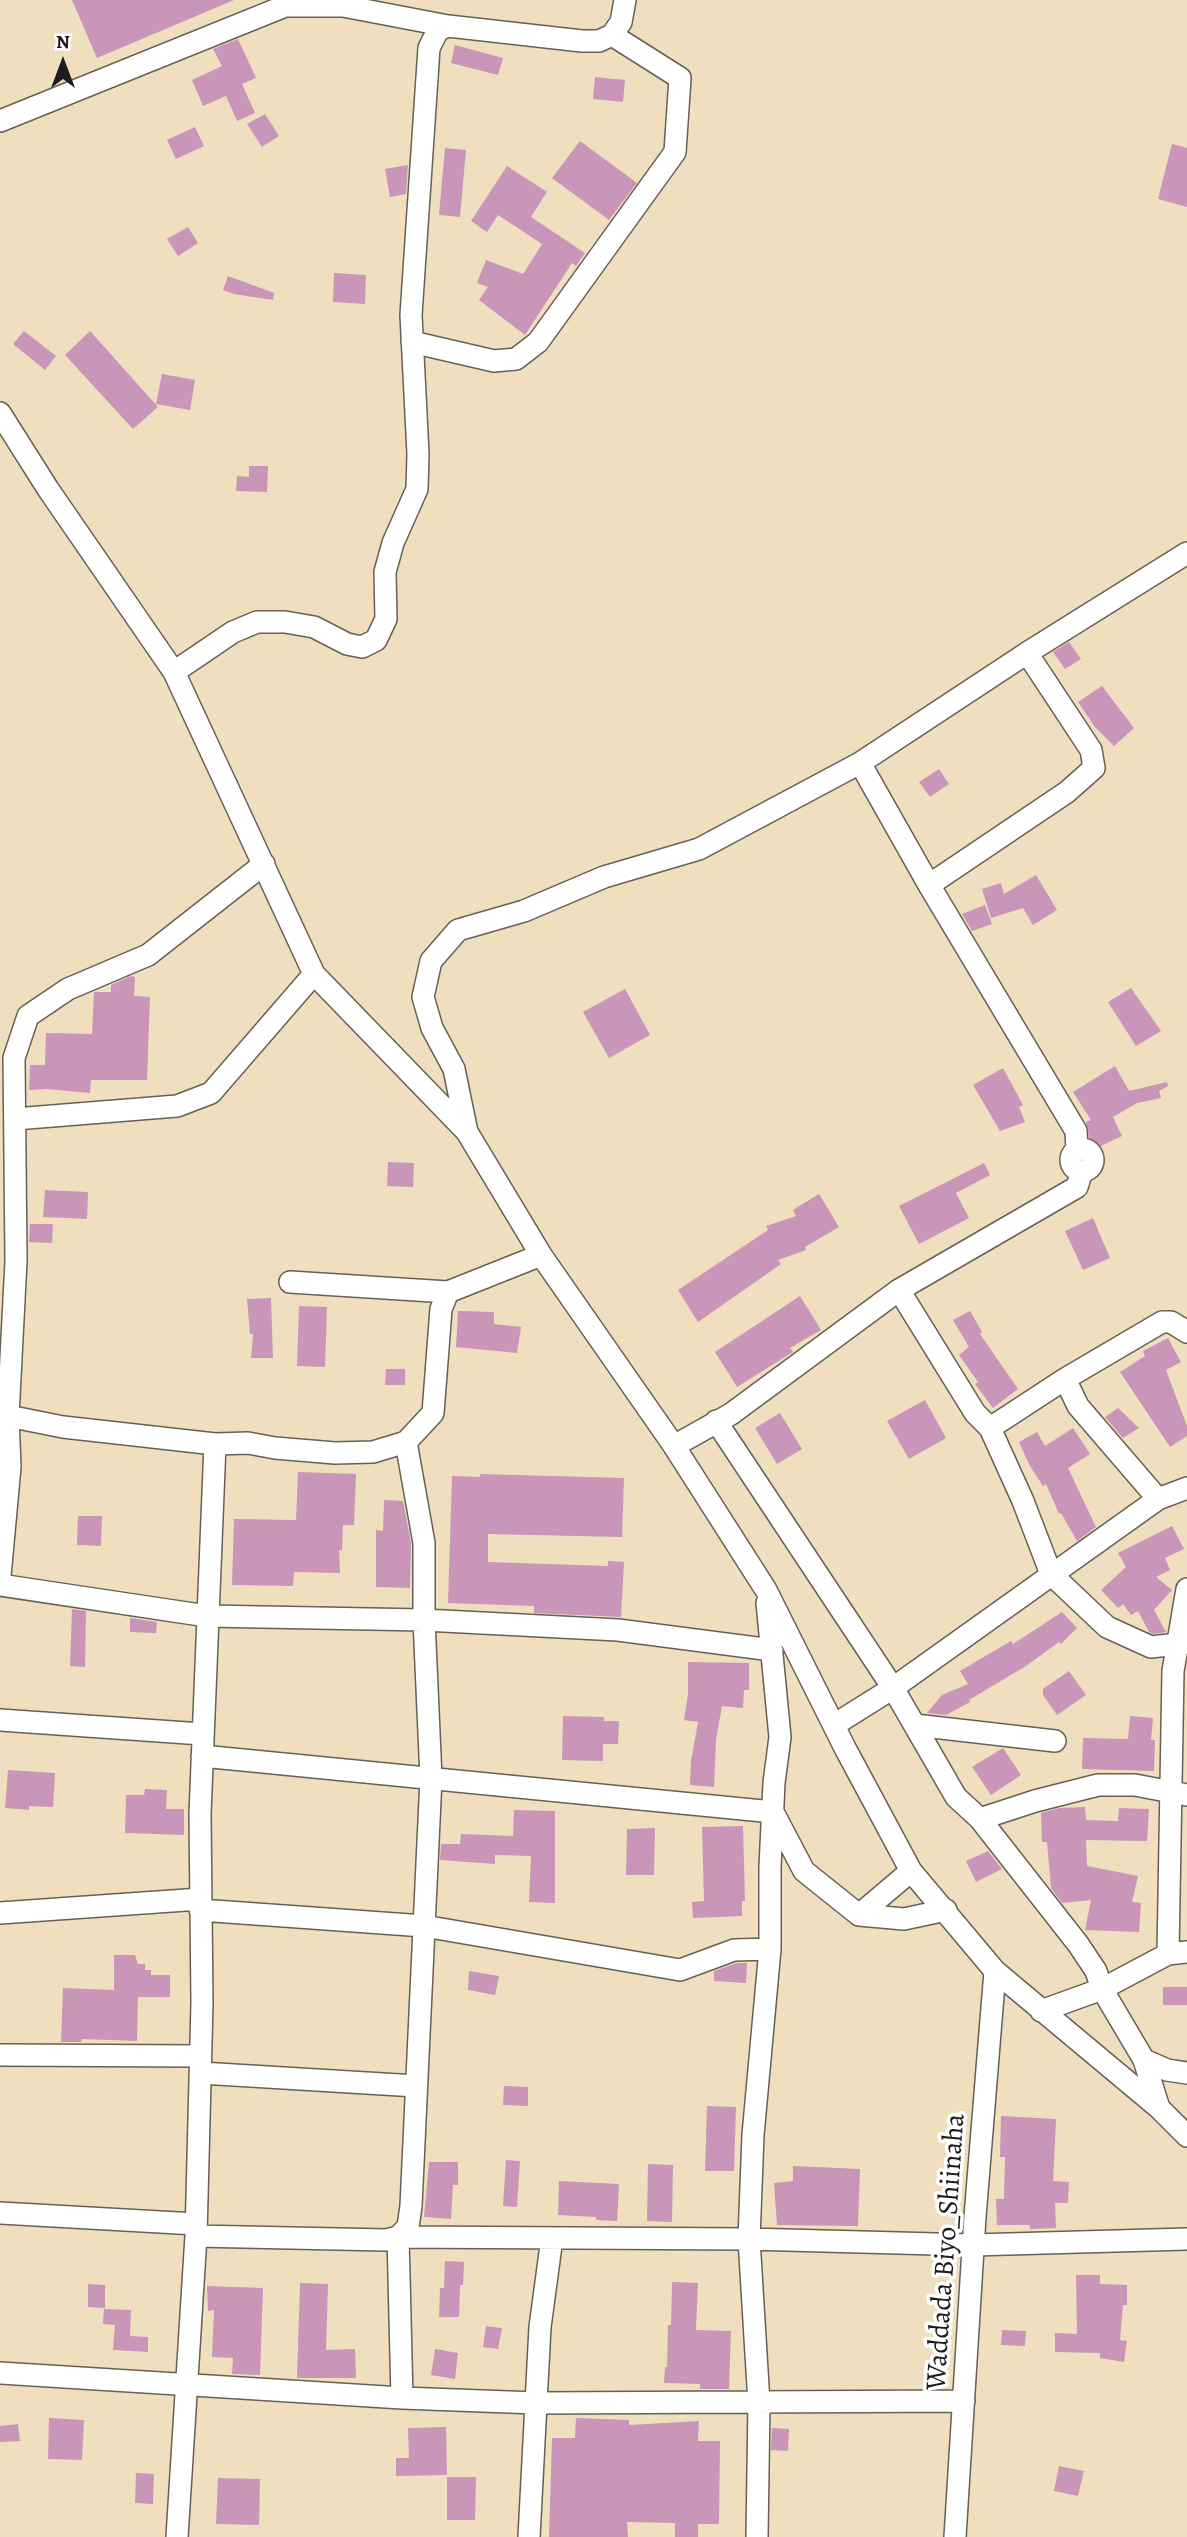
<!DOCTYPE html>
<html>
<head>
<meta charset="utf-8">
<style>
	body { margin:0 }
	#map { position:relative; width:1187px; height:2537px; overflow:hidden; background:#efdfbf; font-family:Alegreya,serif }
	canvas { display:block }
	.north { position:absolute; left:28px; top:28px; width:70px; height:70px; -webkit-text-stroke:5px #fff; paint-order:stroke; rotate:0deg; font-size:19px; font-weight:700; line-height:28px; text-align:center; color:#1c1c1c }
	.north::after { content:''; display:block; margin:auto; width:24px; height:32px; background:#1c1c1c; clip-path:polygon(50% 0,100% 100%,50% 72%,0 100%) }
</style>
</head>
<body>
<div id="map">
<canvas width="1187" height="2537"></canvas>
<div class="north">N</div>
</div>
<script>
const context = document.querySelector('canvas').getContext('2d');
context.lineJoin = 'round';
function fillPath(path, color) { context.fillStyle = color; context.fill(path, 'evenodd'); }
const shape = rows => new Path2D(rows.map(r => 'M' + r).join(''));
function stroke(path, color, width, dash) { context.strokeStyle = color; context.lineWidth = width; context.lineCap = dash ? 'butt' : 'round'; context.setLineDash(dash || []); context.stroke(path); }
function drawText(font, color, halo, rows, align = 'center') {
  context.font = font + ' Alegreya,serif'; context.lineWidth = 7; context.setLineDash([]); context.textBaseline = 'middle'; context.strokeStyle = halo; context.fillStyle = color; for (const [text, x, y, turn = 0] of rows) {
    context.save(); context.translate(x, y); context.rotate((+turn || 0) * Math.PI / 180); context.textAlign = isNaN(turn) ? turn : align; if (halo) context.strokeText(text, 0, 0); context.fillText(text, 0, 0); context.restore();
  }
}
const building = shape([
	[72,0,234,0,97,58],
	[238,39,256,78,242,84,255,113,237,121,226,96,203,106,192,80,222,66,213,49],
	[455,45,503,58,498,75,451,63],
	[595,77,625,80,623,102,593,99],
	[265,114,279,136,262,147,247,124],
	[195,127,204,146,176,159,167,140],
	[580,141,637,183,609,220,552,178],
	[1172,144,1187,148,1187,207,1158,199],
	[445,148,466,150,460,217,439,215],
	[408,165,406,194,390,197,385,169],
	[507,166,547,192,531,217,585,253,576,266,572,263,525,335,479,300,488,287,477,283,486,260,523,274,542,244,498,215,487,232,471,221],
	[188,227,198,243,178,256,167,239],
	[334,273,366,275,365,304,333,302],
	[228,276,274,293,273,300,234,294,223,290],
	[24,331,56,356,45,370,13,344],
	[90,331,158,407,133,429,65,355],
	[162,374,195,380,190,410,156,404],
	[249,466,268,466,267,492,236,491,237,476,249,477],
	[1069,642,1081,659,1065,669,1053,652],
	[1102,686,1134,728,1114,746,1095,727,1078,702],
	[939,769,949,784,930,797,919,782],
	[1036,875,1057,910,1033,925,1023,908,991,918,982,889,1001,883,1004,894],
	[985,905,992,924,972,931,962,914],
	[131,976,135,977,134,996,150,997,147,1080,91,1080,90,1093,47,1089,29,1090,30,1065,45,1065,46,1033,92,1034,94,992,111,992,111,985],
	[1131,988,1161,1031,1136,1046,1108,1002],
	[625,989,650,1035,609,1058,583,1012],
	[1115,1066,1129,1091,1167,1082,1168,1086,1159,1091,1161,1098,1137,1103,1113,1117,1122,1136,1092,1150,1086,1122,1091,1120,1073,1092],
	[1003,1068,1023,1105,1019,1107,1025,1122,1000,1131,973,1085],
	[388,1162,414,1163,413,1187,387,1186],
	[984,1163,990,1175,956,1193,969,1218,919,1244,899,1206],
	[45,1190,88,1192,87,1219,43,1217],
	[819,1194,839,1227,805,1247,806,1250,778,1260,781,1264,698,1322,678,1290,768,1230,766,1226,796,1216,793,1210],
	[1093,1218,1110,1258,1083,1270,1065,1231],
	[30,1224,53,1224,52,1243,29,1242],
	[800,1296,821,1330,790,1348,793,1352,737,1387,715,1352],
	[271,1298,273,1358,251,1358,253,1334,250,1334,247,1299],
	[299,1306,327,1307,325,1367,297,1366],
	[458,1311,494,1312,494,1324,521,1327,517,1353,456,1347],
	[970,1311,982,1332,980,1334,1018,1389,993,1408,975,1384,978,1382,959,1355,969,1347,953,1320],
	[1168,1338,1181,1362,1166,1370,1187,1426,1187,1436,1170,1447,1120,1372,1145,1356,1143,1351],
	[386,1369,405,1369,405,1385,385,1385],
	[925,1400,946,1438,909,1459,887,1421],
	[1118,1408,1139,1428,1123,1438,1105,1417],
	[780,1413,802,1449,777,1464,755,1428],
	[1073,1428,1090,1454,1068,1468,1096,1527,1077,1541,1061,1513,1059,1514,1046,1484,1043,1486,1030,1466,1019,1442,1037,1432,1045,1446],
	[298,1472,356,1474,354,1525,343,1525,342,1551,339,1550,340,1573,294,1572,293,1586,232,1585,234,1519,296,1520],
	[480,1474,624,1478,622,1537,488,1534,488,1562,608,1566,608,1561,624,1562,621,1617,534,1613,534,1606,448,1603,452,1476,480,1477],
	[384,1500,403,1501,411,1543,410,1588,376,1587,376,1530,383,1531],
	[78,1516,102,1516,101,1546,77,1545],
	[1172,1526,1184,1549,1165,1558,1170,1570,1156,1577,1172,1590,1154,1610,1166,1632,1153,1634,1149,1632,1138,1611,1131,1615,1123,1604,1118,1608,1101,1590,1126,1567,1118,1553],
	[72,1609,86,1611,85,1667,70,1666],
	[1062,1612,1077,1628,1061,1644,1059,1642,1026,1666,969,1700,970,1702,946,1715,927,1713,942,1695,968,1684,960,1671,1011,1641,1013,1644],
	[130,1618,157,1622,156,1633,130,1632],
	[688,1662,749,1663,749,1690,744,1690,743,1708,722,1706,716,1740,714,1787,690,1785,691,1761,698,1722,684,1720,688,1694],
	[1069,1671,1086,1695,1057,1715,1043,1695,1043,1689],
	[563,1716,604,1717,604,1721,619,1721,618,1744,603,1744,603,1761,562,1760],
	[1130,1716,1153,1718,1151,1740,1155,1740,1154,1771,1082,1769,1083,1738,1128,1739],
	[1003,1748,1021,1775,991,1795,972,1767],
	[8,1770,55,1773,53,1807,29,1806,29,1810,5,1808],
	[145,1789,167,1790,166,1809,184,1809,184,1835,125,1833,126,1795,144,1795],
	[1085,1807,1086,1820,1118,1821,1119,1808,1149,1809,1147,1841,1086,1840,1087,1866,1138,1876,1132,1902,1141,1903,1139,1932,1085,1930,1091,1900,1062,1903,1051,1888,1047,1842,1042,1842,1041,1813,1060,1808],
	[514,1810,555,1811,555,1903,529,1902,531,1856,495,1855,495,1864,440,1860,441,1844,460,1844,461,1834,513,1836],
	[743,1826,745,1901,742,1901,742,1916,693,1918,692,1902,704,1901,702,1827],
	[655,1828,654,1875,626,1875,627,1829],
	[988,1851,1002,1869,976,1882,966,1861],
	[114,1955,135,1955,138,1964,145,1964,145,1970,151,1970,151,1975,170,1975,170,1997,138,1997,137,2041,82,2039,81,2042,61,2042,63,1988,114,1990],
	[737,1963,747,1963,746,1983,714,1981,714,1971],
	[469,1971,499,1976,495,1995,468,1990],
	[1163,1987,1187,1987,1187,2005,1163,2005],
	[504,2086,528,2087,528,2106,503,2105],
	[707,2106,736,2107,734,2171,705,2171],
	[1001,2116,1056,2119,1053,2181,1069,2182,1068,2203,1055,2203,1056,2228,1030,2229,1030,2225,997,2225,996,2199,1004,2199,1005,2157,1000,2157],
	[506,2160,520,2161,517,2207,503,2206],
	[429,2162,458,2162,458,2185,453,2185,451,2219,424,2217],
	[648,2164,673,2165,672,2222,647,2221],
	[793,2166,860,2169,858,2226,777,2225,774,2183,793,2181],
	[559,2181,619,2184,617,2221,596,2220,596,2217,558,2215],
	[445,2261,464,2262,463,2285,460,2285,459,2317,439,2317,440,2288,444,2288],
	[1076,2275,1100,2275,1100,2284,1127,2285,1127,2305,1123,2305,1120,2340,1127,2341,1124,2362,1100,2358,1100,2353,1055,2352,1055,2333,1077,2334],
	[672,2282,698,2283,696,2330,731,2331,729,2389,700,2389,700,2384,664,2383,665,2367,667,2367,668,2325,671,2325],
	[300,2283,328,2284,326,2350,355,2349,356,2378,297,2378],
	[88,2284,105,2285,105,2308,88,2307],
	[207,2286,263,2288,260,2375,232,2374,233,2358,212,2357,214,2310,208,2311],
	[104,2309,131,2310,130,2336,148,2337,148,2352,113,2350,115,2325,103,2324],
	[486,2326,502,2328,498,2349,483,2347],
	[1002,2330,1026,2331,1025,2346,1001,2345],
	[435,2349,458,2353,455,2379,431,2375],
	[49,2418,84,2420,82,2460,48,2459],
	[576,2418,629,2420,629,2425,699,2421,698,2441,720,2441,719,2524,698,2524,698,2537,675,2537,675,2523,627,2522,628,2537,549,2537,552,2438,575,2438],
	[18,2424,20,2441,0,2442,0,2426],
	[446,2427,447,2475,396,2476,396,2458,409,2458,408,2428],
	[772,2428,789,2429,788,2451,771,2450],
	[1059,2466,1084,2471,1078,2496,1054,2491],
	[136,2473,154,2474,153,2504,135,2503],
	[447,2477,476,2477,475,2520,447,2520],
	[218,2478,260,2479,259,2525,216,2524]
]);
const minor = shape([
	[0,121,285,6,343,6,448,26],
	[412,342,494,361,516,359,538,342,675,152,680,78,612,35],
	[0,413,48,489,174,672,314,974,467,1132,541,1255,674,1446,766,1590,845,1748,911,1871,995,1971,1159,2108,1187,2136],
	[174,672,233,632,257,622,285,622,314,627,347,644,362,647,376,640,386,619,385,572,393,543,417,489,418,454,411,315,429,48,438,30,448,26,582,41,599,41,612,35,621,22,625,0],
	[860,763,929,885,1076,1131,1077,1150],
	[929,885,1067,792,1094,768,1091,750,1027,653],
	[15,1119,177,1106,211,1093,314,974],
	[467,1132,454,1069,432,1028,423,997,431,961,458,930,524,911,604,877,699,849,860,763,1027,653,1187,553],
	'1071 1160a11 11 0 1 1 22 0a11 11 0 1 1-22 0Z',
	[290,1282,448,1292],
	[899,1290,1077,1187,1082,1171],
	[1065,1379,1078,1406,1158,1499],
	[0,1416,8,1416,16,1261,14,1058,28,1016,68,989,148,955,264,864],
	[716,1421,893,1688,956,1797,980,1819,1078,1944,1096,1971,1102,1989,1144,2060,1159,2108],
	[990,1428,1065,1379,1162,1322,1171,1322,1187,1332],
	[674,1446,731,1414,899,1290,975,1413,990,1428,1023,1501,1051,1574,1107,1627,1151,1647,1187,1643],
	[0,1576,10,1467,8,1416,63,1427,215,1444,248,1443,275,1448,335,1453,373,1452,406,1442,433,1413,441,1309,448,1292,541,1255],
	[0,1585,207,1616,424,1620,618,1630,772,1650],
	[0,1720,202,1734],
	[834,1725,893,1688,1158,1499,1187,1488],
	[915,1725,1055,1741],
	[202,1756,773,1812,804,1871,859,1915,904,1919,946,1910],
	[980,1819,1035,1801,1098,1785,1135,1785,1187,1795],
	[200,1910,424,1926,680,1970,734,1950,770,1949],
	[0,1913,200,1899],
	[859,1915,911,1871],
	[1168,1954,1173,1671,1187,1589],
	[1041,2011,1102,1989,1168,1954,1187,1952],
	[0,2055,200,2056],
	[1144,2060,1167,2070,1187,2073],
	[201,2073,416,2086],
	[0,2213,196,2224],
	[196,2236,386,2240,398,2237,408,2227,411,2206,431,1778,424,1620,424,1543,406,1442],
	[0,2373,402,2398,536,2403,964,2401],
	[402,2398,398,2237,749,2239,973,2245,1187,2239],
	[177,2537,196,2236,202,2003,200,1814,215,1444],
	[529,2537,540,2327,552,2238],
	[757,2537,759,2403,749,2239,753,2135,770,1949,770,1867,774,1783,780,1737,767,1603],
	[955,2537,975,2217,995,1971]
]);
const streetNames = [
	["Waddada Biyo_Shiinaha",947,2252,-86]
];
fillPath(building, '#c995b9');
stroke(minor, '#666055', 24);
stroke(minor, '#fff', 21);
drawText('28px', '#1c1c1c', '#fff', streetNames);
</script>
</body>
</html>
